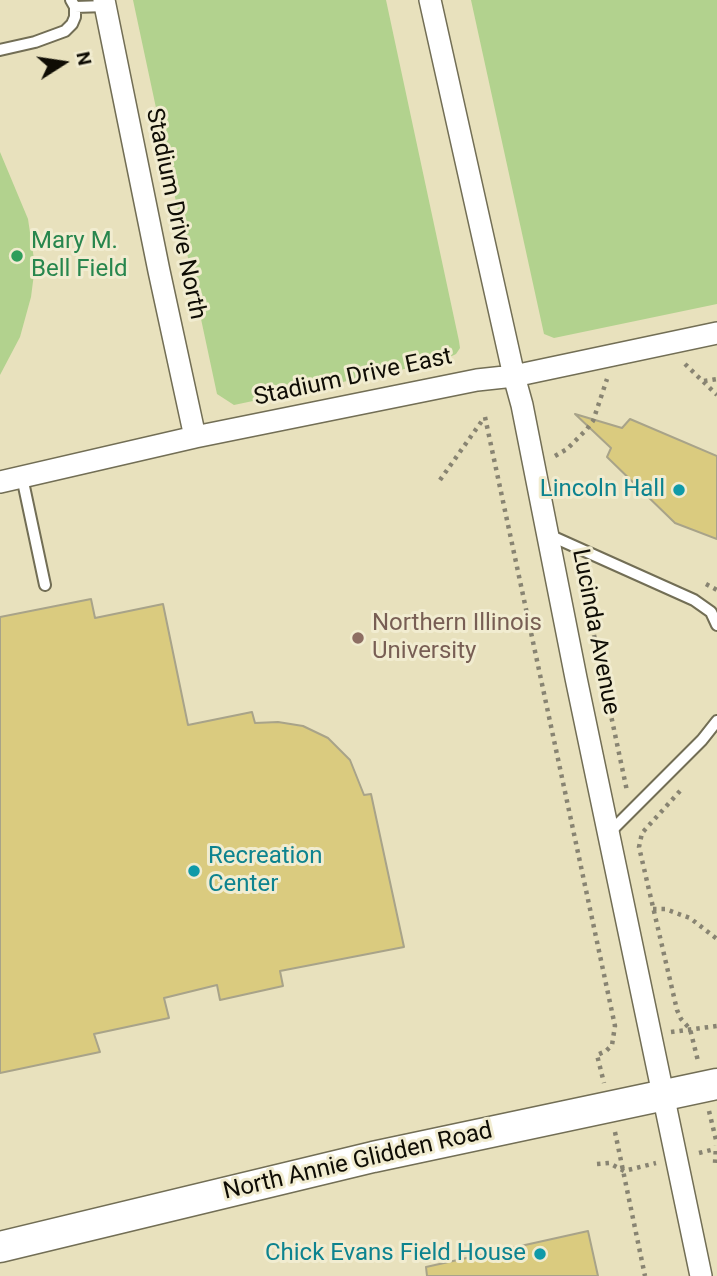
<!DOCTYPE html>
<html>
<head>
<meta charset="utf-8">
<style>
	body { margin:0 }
	#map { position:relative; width:717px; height:1276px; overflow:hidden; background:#f1ecd0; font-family:Roboto,sans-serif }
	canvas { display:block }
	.north { position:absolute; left:28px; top:28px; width:70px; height:70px; -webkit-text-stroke:5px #f1ecd0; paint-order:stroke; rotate:78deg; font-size:19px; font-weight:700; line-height:28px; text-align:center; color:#0f0d05 }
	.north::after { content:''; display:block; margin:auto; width:24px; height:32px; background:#0f0d05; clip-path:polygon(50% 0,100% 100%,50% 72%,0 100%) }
</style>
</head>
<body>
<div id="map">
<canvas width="717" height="1276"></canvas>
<div class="north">N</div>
</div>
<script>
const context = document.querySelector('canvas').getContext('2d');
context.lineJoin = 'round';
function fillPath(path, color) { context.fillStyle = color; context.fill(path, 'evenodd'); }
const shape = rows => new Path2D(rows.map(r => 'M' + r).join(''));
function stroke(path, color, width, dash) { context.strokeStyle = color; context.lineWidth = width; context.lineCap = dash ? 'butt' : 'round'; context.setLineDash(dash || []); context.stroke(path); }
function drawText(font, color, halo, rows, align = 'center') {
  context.font = font + ' Roboto,sans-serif'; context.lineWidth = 6; context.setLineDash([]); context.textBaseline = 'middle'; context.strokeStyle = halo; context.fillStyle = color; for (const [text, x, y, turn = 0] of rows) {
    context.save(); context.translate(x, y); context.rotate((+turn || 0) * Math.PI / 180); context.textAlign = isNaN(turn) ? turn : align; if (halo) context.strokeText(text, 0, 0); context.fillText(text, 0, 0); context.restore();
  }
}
const built = shape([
	[0,0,717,0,717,1276,0,1276]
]);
const green = shape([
	[133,0,386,0,459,341,460,348,456,354,442,361,234,405,217,394],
	[471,0,717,0,717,304,554,338,544,334],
	[0,152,28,219,35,266,31,297,20,337,0,375]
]);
const building = shape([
	[575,414,622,428,630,419,717,456,717,539,675,523,607,457,611,448,575,414],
	[91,599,95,618,163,604,188,725,252,712,255,723,278,722,303,726,328,738,350,760,364,795,371,794,404,947,280,971,283,986,220,1000,217,985,164,998,169,1018,94,1034,100,1052,0,1073,0,617,91,599],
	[588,1231,598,1276,427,1276,426,1267,588,1231]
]);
const path = shape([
	[685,364,717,395],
	[704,381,717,379],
	[485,417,615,1026,612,1045,606,1051,597,1055,604,1083],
	[555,456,567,449,587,429,593,421,607,379],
	[440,480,484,418],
	[706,584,717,590],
	[594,635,627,791],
	[680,791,642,833,639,847,677,1010,681,1019,690,1029,698,1061],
	[653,909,665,909,690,918,717,939],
	[671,1032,717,1026],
	[709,1111,717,1144],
	[615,1132,645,1276],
	[699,1153,715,1149],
	[715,1163,716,1146],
	[597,1164,609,1163,624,1171,656,1163]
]);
const service = shape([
	[75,7,106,6],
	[0,50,35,42,65,31,72,24,75,17,75,7,71,0],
	[22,477,45,585],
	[549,535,694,600,711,612,717,625],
	[609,833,702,740,717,721]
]);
const minor = shape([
	[104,0,159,271,195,437],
	[430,0,514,376,522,405,576,678,701,1276],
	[0,482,195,437,477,380,514,376,717,333]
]);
const secondary = shape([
	[0,1247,373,1157,717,1084]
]);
const markers = [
	[17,256,7,"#2e9e5b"],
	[679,490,7,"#0f9aa8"],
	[358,638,7,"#8d6e63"],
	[194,871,7,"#0f9aa8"],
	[540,1254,7,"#0f9aa8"]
];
const streetNames = [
	["Stadium Drive North",175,214,78],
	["Stadium Drive East",353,378,-12],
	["Lucinda Avenue",595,632,79],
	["North Annie Glidden Road",358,1162,-13]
];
const leisureNames = [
	["Mary M.",31,242],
	["Bell Field",31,270]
];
const cultureNames = [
	["Lincoln Hall",665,490],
	["Recreation",208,857,"left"],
	["Center",208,885,"left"],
	["Chick Evans Field House",526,1254]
];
const educationNames = [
	["Northern Illinois",372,624],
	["University",372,652]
];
fillPath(built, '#e8e1bd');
fillPath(green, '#b2d28e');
fillPath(building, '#dacb7f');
stroke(building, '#a8a389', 2);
stroke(service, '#726e55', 14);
stroke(minor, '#726e55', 24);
stroke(secondary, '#726e55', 33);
stroke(path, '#888472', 4.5, [3.5, 5]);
stroke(service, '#fff', 10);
stroke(minor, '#fff', 21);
stroke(secondary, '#fff', 30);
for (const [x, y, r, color] of markers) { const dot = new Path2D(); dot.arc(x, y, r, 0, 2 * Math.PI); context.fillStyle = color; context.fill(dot); stroke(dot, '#f1ecd0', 2.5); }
drawText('24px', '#0f0d05', '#f1ecd0', streetNames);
drawText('24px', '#27864d', '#f1ecd0', leisureNames, 'left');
drawText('24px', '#0d838f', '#f1ecd0', cultureNames, 'right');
drawText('24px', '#785e54', '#f1ecd0', educationNames, 'left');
</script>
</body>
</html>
